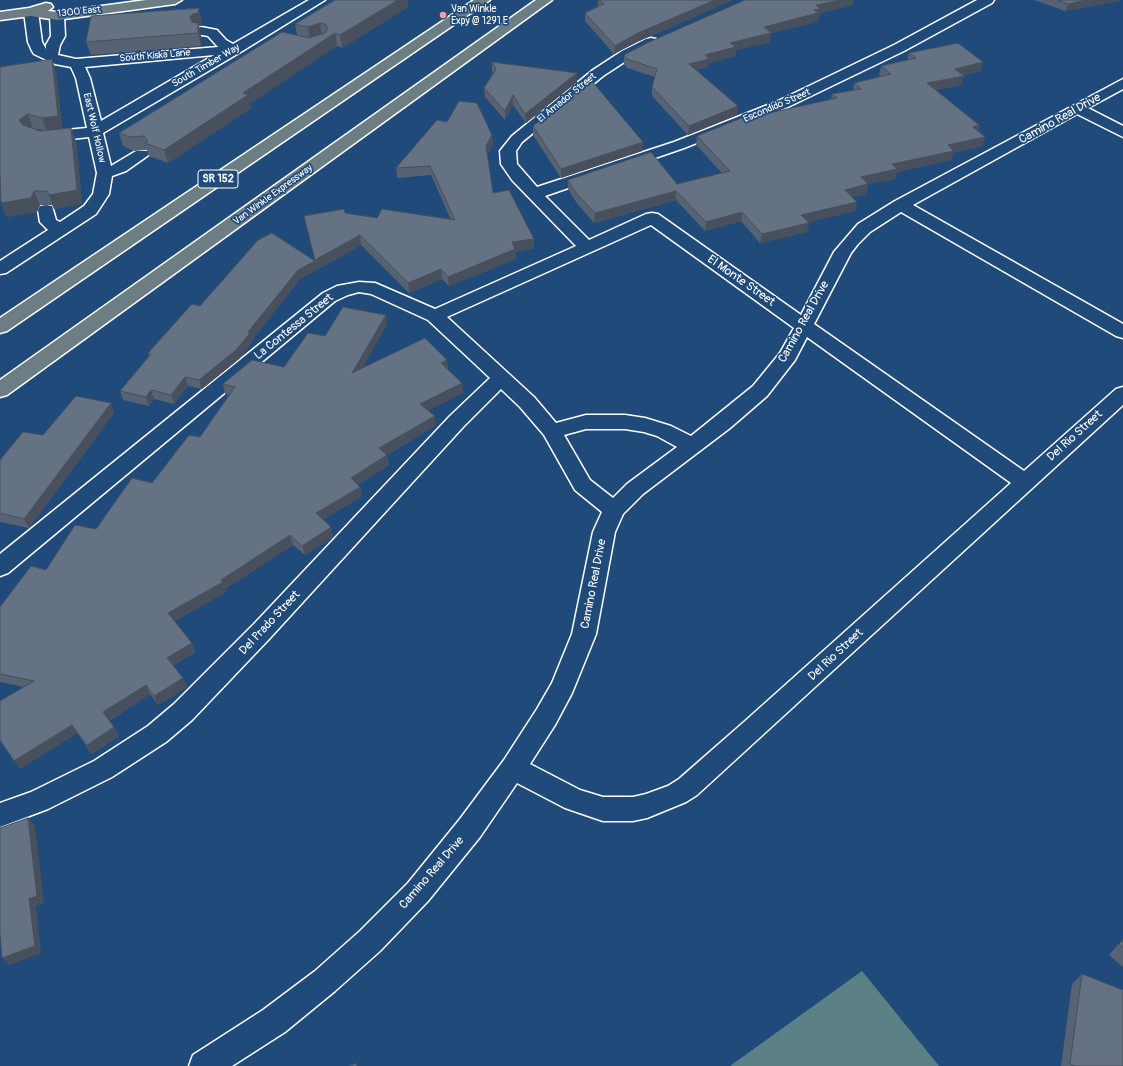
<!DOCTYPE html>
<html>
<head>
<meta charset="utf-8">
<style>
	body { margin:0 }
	canvas { display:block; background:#1f4a7a }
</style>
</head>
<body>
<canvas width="1123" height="1066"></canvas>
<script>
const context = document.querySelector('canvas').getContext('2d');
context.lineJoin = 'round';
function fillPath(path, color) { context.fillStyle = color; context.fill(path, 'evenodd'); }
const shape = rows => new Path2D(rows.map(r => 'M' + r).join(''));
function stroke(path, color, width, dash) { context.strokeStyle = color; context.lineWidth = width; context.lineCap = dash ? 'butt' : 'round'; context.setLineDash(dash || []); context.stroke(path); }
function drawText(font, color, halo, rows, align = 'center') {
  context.font = font + ' Pangolin,sans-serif'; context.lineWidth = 3.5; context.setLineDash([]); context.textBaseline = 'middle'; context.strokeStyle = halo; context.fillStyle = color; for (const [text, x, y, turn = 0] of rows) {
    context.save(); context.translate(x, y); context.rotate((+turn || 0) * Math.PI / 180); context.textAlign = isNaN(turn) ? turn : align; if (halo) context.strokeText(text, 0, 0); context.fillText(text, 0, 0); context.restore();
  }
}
const green = shape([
	[862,971,939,1066,730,1066]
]);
const minor = shape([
	[309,0,325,0,239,53,103,133,111,166,136,151,148,151,150,154,126,171,112,176,109,194,96,214,6,273,0,274,0,261,48,230,40,222,38,210,40,206,46,205,52,206,56,220,60,222,84,206,93,194,97,173,89,137,44,142,39,140,36,137,39,134,44,132,87,128,76,78,71,67,55,64,34,54,32,51,28,42,24,12,26,9,36,9,38,12,42,42,46,49,46,45,51,36,50,16,52,13,62,13,64,16,65,36,60,45,58,55,76,59,218,47,208,36,196,34,194,31,196,28,201,27,217,30,226,40,233,44,309,0],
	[214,55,101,121,90,78,85,67,214,55],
	[977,0,994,0,992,3,904,51,788,107,684,148,545,196,589,240,646,214,652,213,658,214,801,315,834,252,858,224,895,201,1123,79,1123,89,1088,108,1123,126,1123,137,1077,114,913,205,1123,324,1123,338,1116,336,901,212,870,232,858,244,851,253,814,324,1024,471,1116,389,1123,387,1123,405,697,795,686,802,647,818,633,821,603,821,565,808,517,783,480,837,428,901,380,951,335,991,285,1032,232,1066,189,1066,193,1055,263,1010,315,971,360,931,408,883,460,819,504,760,537,709,552,683,572,634,593,532,602,512,575,490,544,435,520,407,501,389,464,426,270,638,192,720,166,742,112,777,48,809,0,827,0,803,31,792,94,761,148,726,174,704,254,624,450,416,490,378,428,320,371,294,359,292,348,295,335,301,8,573,0,576,0,554,323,293,337,286,359,282,375,283,435,309,576,246,512,180,501,164,500,151,512,136,593,70,622,51,646,39,651,38,656,39,658,42,656,45,632,57,603,76,522,142,516,151,517,164,537,187,674,142,778,101,894,45,977,0],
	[651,225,794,328,780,353,753,386,691,436,671,426,645,418,625,415,586,415,556,423,534,397,447,317,651,225],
	[807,337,1011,483,744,722,679,779,668,786,646,794,633,797,603,797,580,790,530,764,555,725,572,693,596,634,615,532,623,514,643,494,730,428,767,396,795,360,807,337],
	[586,429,625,429,644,432,657,436,677,447,627,484,613,498,590,480,564,435,586,429]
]);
const major = shape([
	[146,0,182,0,175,4,57,20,31,16,0,20,0,12,29,8,46,3,51,4,53,7,48,11,57,12,146,0],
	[474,0,490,0,7,331,0,333,0,318,474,0],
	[536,0,552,0,7,395,0,397,0,380,536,0]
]);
const wall = shape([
	[335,0,408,0,408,7,342,48,337,46,250,104,251,108,168,163,149,156,147,150,134,151,123,146,119,133,297,35,295,24],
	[598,0,733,0,637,42,614,54,585,21,585,13,598,6],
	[745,0,854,0,853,5,820,13,819,17,818,18,817,22,771,33,770,42,736,50,735,56,709,63,708,67,697,70,737,115,688,135,652,96,652,87,655,77,627,68,624,64,624,55],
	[1034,0,1120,0,1119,1,1065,11],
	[202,20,202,26,199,26,201,36,201,46,91,55,86,42],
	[909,53,983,62,981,71,963,75,964,76,961,85,936,90,979,125,978,131,985,137,982,146,953,153,951,160,897,172,895,179,868,184,866,194,852,197,855,211,808,222,809,223,807,232,760,243,741,221,705,231,676,200,594,223,576,202,568,189,568,180,677,184,722,173,696,145,697,136,751,117,831,100,832,94,853,90,854,83,881,77,879,75,881,66,907,60],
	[492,62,577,82,526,123,513,105,505,120,485,97,484,88,493,74,492,71],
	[0,67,56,72,62,128,76,141,82,204,54,209,52,205,40,205,37,212,7,217,1,203],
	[33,128,43,130,40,131],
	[533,126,643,142,642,151,561,178,533,135],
	[492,135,493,144,487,154,493,193,534,248,515,252,516,259,449,286,442,279,409,293,361,245,317,270,304,216,345,213,377,218,451,220,431,175,397,178,396,168],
	[315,261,316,270,300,279,252,340,252,342,239,359,202,389,188,386,174,404,154,399,149,406,123,400,120,391,149,356,148,353,200,306],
	[387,324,362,368,447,360,448,370,462,383,463,393,428,410,436,425,387,455,389,465,358,485,360,487,362,496,323,520,331,527,333,537,305,555,293,545,225,589,226,592,174,621,192,643,195,652,173,666,183,678,187,687,158,705,150,694,109,721,119,736,92,754,77,733,20,769,24,687,0,682,0,607,96,529,152,483,200,437,229,395,225,394,223,384,284,367,325,336],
	[111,403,114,413,29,528,0,522,0,460,43,435],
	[1123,939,1123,967,1109,955],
	[1082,974,1123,1066,1061,1066,1072,984]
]);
const shadedWall = shape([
	[398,0,408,0,408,7,342,48,340,35],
	[715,0,733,0,637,42,614,54,615,46,638,33],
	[841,0,854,0,853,5,820,13,819,17,818,18,817,22,771,33,770,42,736,50,735,56,709,63,708,67,688,73,689,64,764,27,816,5],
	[1086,0,1120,0,1119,1,1065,11,1068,4],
	[199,8,202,20,202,26,199,26,201,36,201,46,198,33,193,30,190,17],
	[320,23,322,36,310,39,308,27],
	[335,33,337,46,250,104,251,108,168,163,164,150,243,93],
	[52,59,56,72,62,130,47,131,42,118],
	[983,62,981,71,952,78,955,69],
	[577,73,577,82,526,123,525,114],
	[964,76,961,85,925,92,927,83],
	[513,95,513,105,505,120,505,111],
	[738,106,737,115,688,135,689,126],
	[28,114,33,128,24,134,19,120],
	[979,125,977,134,973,127],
	[71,128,76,141,82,204,54,209,49,195],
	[492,135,493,144,487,156,486,146],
	[985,137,982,146,953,153,951,160,897,172,895,179,868,184,866,194,843,199,845,190,861,177,892,164,948,145],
	[643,142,642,151,561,178,561,169],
	[34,191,40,205,37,212,7,217,1,203],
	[676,191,676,200,594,223,595,213],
	[857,202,855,211,800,224,801,215],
	[742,212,741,221,705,231,706,222],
	[809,223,807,232,760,243,762,234],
	[360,235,361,245,317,270,315,260],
	[534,239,534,248,515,252,516,259,449,286,448,277,512,242],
	[315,261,316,270,300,279,252,340,252,342,239,359,202,389,199,380,248,332,298,270],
	[441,269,442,279,409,293,408,283],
	[386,315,387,324,354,383,352,373],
	[447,360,448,370,442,373,441,363],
	[185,377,188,386,174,404,171,395],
	[462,383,463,393,422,414,420,404],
	[151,390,154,399,149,406,146,397],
	[111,403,114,413,29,528,24,519],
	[435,416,436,425,381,458,379,448],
	[387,455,389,465,353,488,351,478],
	[360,487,362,496,318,523,316,513],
	[331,527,333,537,305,555,302,546],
	[290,535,293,545,225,589,226,592,172,623,168,613,221,580],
	[192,643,195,652,171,667,167,658],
	[183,678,187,687,158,705,154,696],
	[146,685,150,694,108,721,103,712],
	[72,725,77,733,20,769,14,761],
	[114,727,119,736,92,754,87,745],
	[28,818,35,826,44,903,36,906,41,953,9,965,2,958,29,899]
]);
const building = shape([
	[335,0,398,0,340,35,335,33,243,93,248,95,164,150,145,143,148,141,144,136,130,137,119,133,282,32,309,38,325,33,328,28,325,24,320,23,308,27,295,24,335,0],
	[599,0,715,0,638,33,615,46,585,13,604,4,599,0],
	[745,0,841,0,816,5,820,9,814,10,818,13,764,27,771,33,730,43,736,47,705,55,709,59,689,64,738,106,689,126,652,87,657,69,627,59,624,55,649,42,745,0],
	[1058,0,1086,0,1068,4,1058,0],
	[199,8,198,13,193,14,190,17,192,22,198,23,198,33,86,42,91,16,199,8],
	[958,43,983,62,955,69,964,76,927,83,979,125,973,127,985,137,948,145,954,151,892,164,897,169,861,177,868,184,845,190,857,202,801,215,809,223,762,234,742,212,706,222,676,191,595,213,576,193,568,180,651,152,677,184,730,171,697,136,749,115,751,117,837,98,832,94,861,89,854,83,891,74,881,66,916,58,909,53,958,43],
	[52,59,58,116,42,118,28,114,19,120,23,125,40,131,71,128,77,190,49,195,47,191,34,191,31,198,1,203,0,174,0,67,52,59],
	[492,62,577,73,525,114,513,95,505,111,484,88,496,69,492,62],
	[591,80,643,142,561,169,533,126,591,80],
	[459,101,477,103,492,135,486,146,493,193,509,190,534,239,512,242,515,249,448,277,441,269,408,283,360,235,315,260,304,216,344,209,345,213,377,218,382,209,455,220,430,166,396,168,437,120,447,122,459,101],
	[272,233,315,261,298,270,248,332,250,333,236,350,199,380,185,377,171,395,151,390,146,397,120,391,151,354,148,353,192,304,200,306,258,240,272,233],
	[343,307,386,315,352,373,425,338,447,360,441,363,462,383,420,404,435,416,379,448,387,455,351,478,360,487,316,513,331,527,302,546,290,535,221,580,223,582,168,613,192,643,167,658,183,678,154,696,146,685,103,712,114,727,87,745,72,725,14,761,0,740,0,701,34,681,0,674,0,607,31,566,46,570,75,525,96,529,132,478,152,483,189,435,200,437,235,387,223,384,252,360,284,367,308,333,325,336,343,307],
	[76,396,111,403,24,519,0,513,0,460,23,432,43,435,76,396],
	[28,818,37,896,29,899,35,946,2,958,0,933,0,828,28,818],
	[1123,940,1123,948,1119,944,1123,940],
	[1082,974,1123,990,1123,1066,1075,1066,1070,1064,1082,974],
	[356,1063,357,1066,349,1066,356,1063]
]);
const markers = [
	[443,15,4,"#ff9aa2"]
];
const farPoinames = [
	["Van Winkle",451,9],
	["Expy @ 1291 E",451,21]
];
const farStreetnames = [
	["1300 East",79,12,-6],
	["South Kiska Lane",155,56,-5],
	["South Timber Way",206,66,-30],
	["El Amador Street",567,98,-39],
	["Escondido Street",777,106,-23],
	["East Wolf Hollow",94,128,77],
	["Van Winkle Expressway",273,195,-36]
];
const shields = [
	[218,179,40]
];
const shieldNames = [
	["SR 152",218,179]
];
const streetNames = [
	["Camino Real Drive",1060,119,-29],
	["El Monte Street",741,281,35],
	["Camino Real Drive",804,322,-61],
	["La Contessa Street",294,327,-39],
	["Del Rio Street",1075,436,-42],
	["Camino Real Drive",594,584,-79],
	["Del Prado Street",270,623,-47],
	["Del Rio Street",836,655,-43],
	["Camino Real Drive",432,873,-49]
];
fillPath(green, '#5b8187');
stroke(minor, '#fff', 3);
stroke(major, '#fff', 3);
fillPath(minor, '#1f4a7a');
fillPath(major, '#6c7e84');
fillPath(wall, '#576272');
fillPath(shadedWall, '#47505c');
fillPath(building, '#657284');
stroke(building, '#47505c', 1);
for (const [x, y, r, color] of markers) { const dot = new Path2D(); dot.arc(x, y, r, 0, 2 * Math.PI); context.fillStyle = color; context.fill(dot); stroke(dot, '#1f4a7a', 1.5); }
drawText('10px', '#fff', '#1f4a7a', farPoinames, 'left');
drawText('10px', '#fff', '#1f4a7a', farStreetnames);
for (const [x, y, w] of shields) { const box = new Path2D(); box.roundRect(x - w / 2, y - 9, w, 18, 3); context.fillStyle = '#1f4a7a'; context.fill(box); stroke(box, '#fff', 1); }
drawText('bold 11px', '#fff', null, shieldNames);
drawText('12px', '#fff', '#1f4a7a', streetNames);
</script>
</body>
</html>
